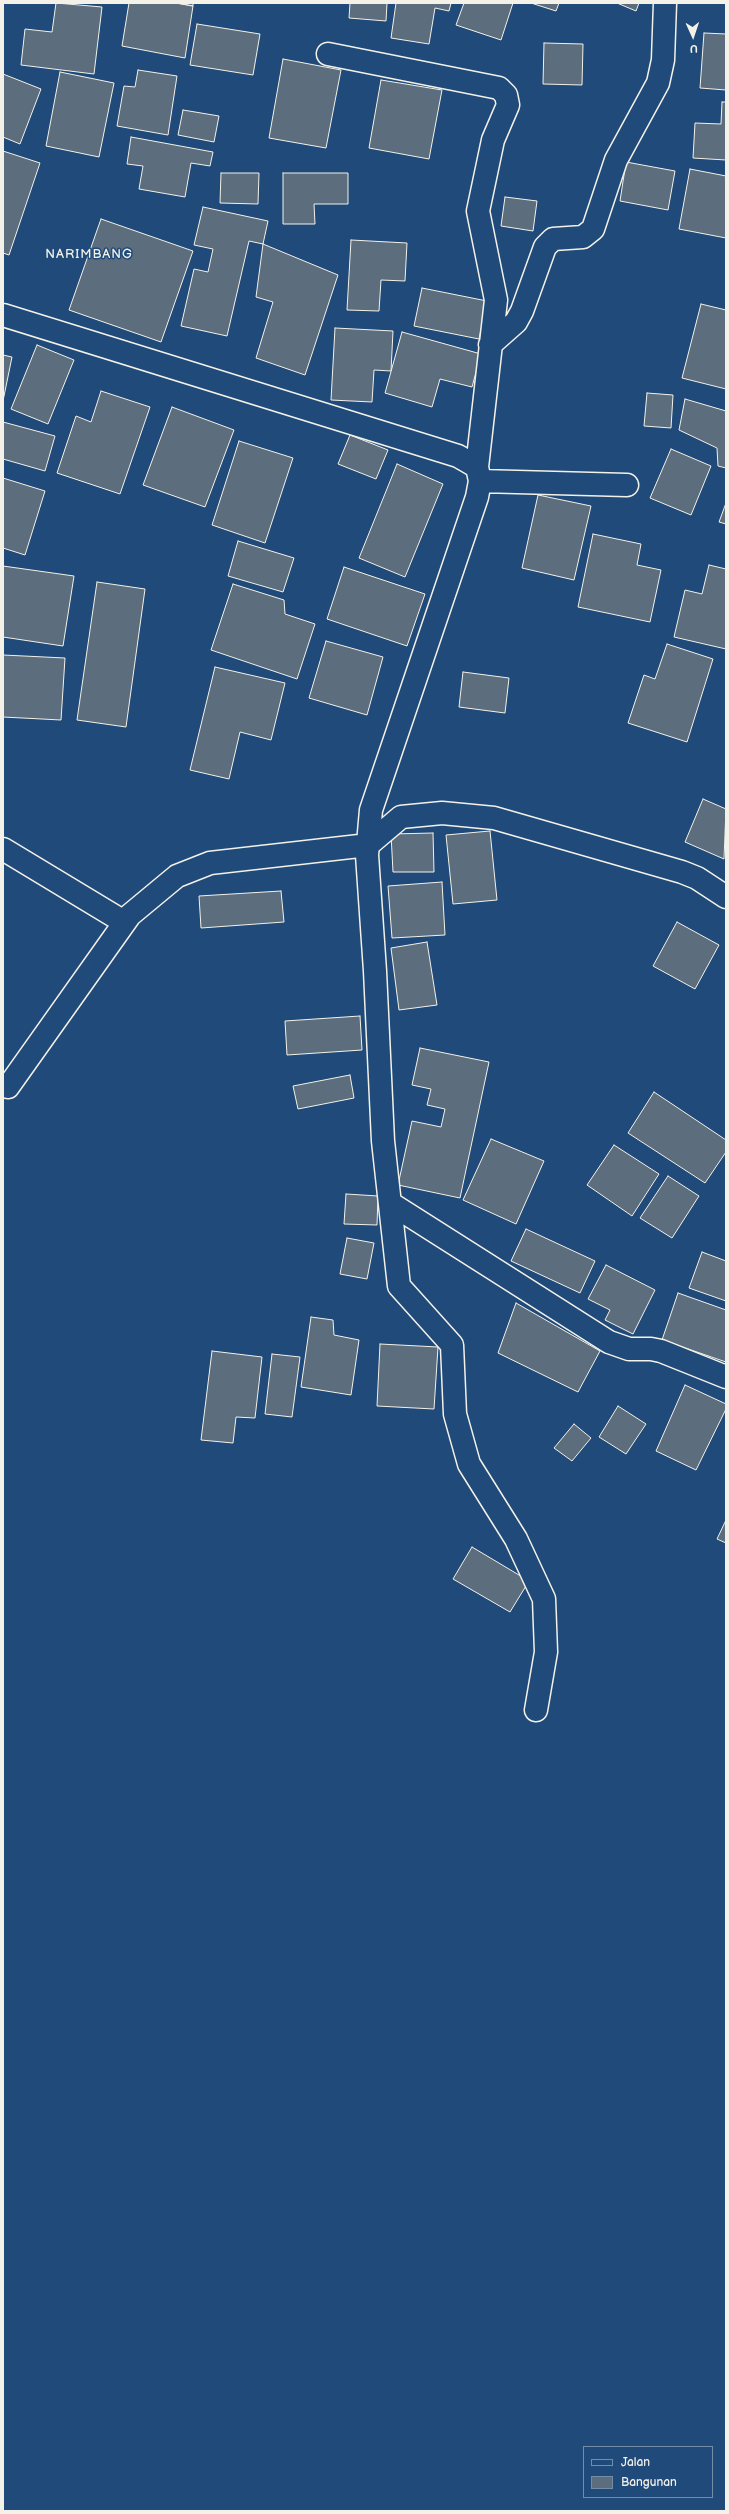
<!DOCTYPE html>
<html>
<head>
<meta charset="utf-8">
<style>
	body { margin:0 }
	#map { position:relative; width:729px; height:2514px; overflow:hidden; background:#1f4a7a; font-family:"Balsamiq Sans",sans-serif }
	canvas { display:block }
	.frame { position:absolute; inset:0; border:4px solid #f4f1e8; pointer-events:none }
	.legend { position:absolute; left:583px; top:2446px; width:130px; height:52px; box-sizing:border-box; background:#1f4a7a; border:1px solid #748da6; margin:0; padding:5px 7px; list-style:none; font-size:12px; color:#f4f1e8 }
	.legend li { display:flex; align-items:center; gap:8px; height:20px }
	.legend b { width:20px; border:1px solid #748da6 }
	.north { position:absolute; left:673px; top:16px; width:40px; height:40px; -webkit-text-stroke:3px #1f4a7a; paint-order:stroke; rotate:177deg; font-size:11px; font-weight:700; line-height:16px; text-align:center; color:#f4f1e8 }
	.north::after { content:''; display:block; margin:auto; width:14px; height:18px; background:#f4f1e8; clip-path:polygon(50% 0,100% 100%,50% 72%,0 100%) }
</style>
</head>
<body>
<div id="map">
<canvas width="729" height="2514"></canvas>
<div class="frame"></div>
<ul class="legend">
<li><b style="height:5px;background:#1f4a7a"></b>Jalan</li>
<li><b style="height:11px;background:#5c6d7d"></b>Bangunan</li>
</ul>
<div class="north">U</div>
</div>
<script>
const context = document.querySelector('canvas').getContext('2d');
context.lineJoin = 'round';
function fillPath(path, color) { context.fillStyle = color; context.fill(path, 'evenodd'); }
const shape = rows => new Path2D(rows.map(r => 'M' + r).join(''));
function stroke(path, color, width, dash) { context.strokeStyle = color; context.lineWidth = width; context.lineCap = dash ? 'butt' : 'round'; context.setLineDash(dash || []); context.stroke(path); }
function drawText(font, color, halo, rows, align = 'center') {
  context.font = font + ' "Balsamiq Sans",sans-serif'; context.lineWidth = 3; context.setLineDash([]); context.textBaseline = 'middle'; context.strokeStyle = halo; context.fillStyle = color; for (const [text, x, y, turn = 0] of rows) {
    context.save(); context.translate(x, y); context.rotate((+turn || 0) * Math.PI / 180); context.textAlign = isNaN(turn) ? turn : align; if (halo) context.strokeText(text, 0, 0); context.fillText(text, 0, 0); context.restore();
  }
}
const building = shape([
	[56,3,102,7,94,74,21,65,25,29,52,32,56,3],
	[129,3,176,3,193,6,185,58,122,46,129,3],
	[176,3,193,3,193,6,176,3],
	[350,3,387,3,386,21,349,18,350,3],
	[396,3,451,3,449,11,435,8,429,44,391,38,396,3],
	[464,3,513,3,501,40,456,25,464,3],
	[531,3,559,3,556,11,531,3],
	[617,3,639,3,636,11,617,3],
	[197,24,260,34,253,75,190,65,197,24],
	[704,33,726,34,726,90,700,88,704,33],
	[544,43,583,44,582,85,543,84,544,43],
	[283,59,341,70,326,148,269,138,283,59],
	[138,70,177,76,168,135,117,126,124,86,135,87,138,70],
	[60,72,114,83,99,157,46,146,60,72],
	[3,74,41,89,20,144,3,137,3,74],
	[381,80,442,90,429,159,369,148,381,80],
	[722,102,726,102,726,160,693,158,695,123,721,124,722,102],
	[183,110,219,116,214,142,178,135,183,110],
	[131,137,213,152,210,166,191,163,185,197,139,189,143,166,127,164,131,137],
	[3,151,40,163,9,255,3,253,3,151],
	[626,162,675,171,668,210,620,201,626,162],
	[690,169,726,176,726,238,679,229,690,169],
	[221,173,259,173,258,204,220,203,221,173],
	[283,173,348,173,348,204,314,204,315,224,283,224,283,173],
	[505,197,537,201,533,231,501,226,505,197],
	[203,207,268,221,263,244,249,241,227,336,181,326,194,269,208,272,213,249,194,245,203,207],
	[101,219,193,251,161,342,69,310,101,219],
	[351,240,407,243,405,281,381,280,379,311,347,310,351,240],
	[263,244,338,275,305,375,256,358,273,302,256,297,263,244],
	[422,288,487,301,479,339,414,326,422,288],
	[701,304,726,310,726,389,682,378,701,304],
	[335,328,393,331,391,371,374,370,372,402,331,400,335,328],
	[402,332,481,354,472,387,440,379,432,407,385,393,402,332],
	[37,345,74,360,48,424,11,409,37,345],
	[3,355,12,357,3,401,3,355],
	[101,391,150,407,120,494,57,473,76,416,91,422,101,391],
	[647,393,673,395,671,428,644,426,647,393],
	[685,399,726,411,726,468,718,466,717,448,679,430,685,399],
	[172,407,234,430,205,507,143,485,172,407],
	[3,422,55,436,45,471,3,459,3,422],
	[350,435,388,450,376,479,338,464,350,435],
	[239,441,293,458,265,543,212,525,239,441],
	[671,449,711,466,691,515,650,498,671,449],
	[397,464,443,484,405,577,359,558,397,464],
	[3,478,45,491,25,555,3,548,3,478],
	[538,495,591,506,574,580,522,568,538,495],
	[726,503,726,524,719,522,726,503],
	[593,534,641,544,637,565,661,570,650,622,578,607,593,534],
	[238,541,294,558,283,592,228,576,238,541],
	[709,565,726,569,726,649,674,637,685,590,702,594,709,565],
	[3,566,74,576,63,646,3,637,3,566],
	[344,567,425,594,407,646,327,619,344,567],
	[97,582,145,589,126,727,77,720,97,582],
	[233,584,284,600,285,614,315,624,297,679,211,650,233,584],
	[326,641,383,657,367,715,309,698,326,641],
	[667,644,713,659,687,742,628,723,644,675,655,679,667,644],
	[3,655,65,658,61,720,3,717,3,655],
	[215,667,285,683,271,740,240,732,229,779,190,770,215,667],
	[463,672,509,678,505,713,459,707,463,672],
	[703,799,726,809,724,859,685,842,703,799],
	[490,831,497,900,453,904,446,835,490,831],
	[433,833,434,872,393,872,391,834,433,833],
	[442,882,445,935,392,938,388,886,442,882],
	[281,891,284,922,201,928,199,896,281,891],
	[677,922,719,945,695,989,653,966,677,922],
	[427,942,437,1005,399,1010,391,948,427,942],
	[360,1016,362,1050,287,1055,285,1021,360,1016],
	[420,1048,489,1062,460,1198,398,1185,412,1121,441,1127,445,1109,427,1105,431,1089,412,1085,420,1048],
	[350,1075,354,1098,298,1109,293,1086,350,1075],
	[654,1092,726,1140,726,1152,705,1183,628,1133,654,1092],
	[491,1139,544,1161,516,1224,463,1200,491,1139],
	[614,1145,659,1174,632,1216,587,1185,614,1145],
	[668,1176,699,1196,672,1238,640,1218,668,1176],
	[346,1194,378,1196,377,1225,344,1224,346,1194],
	[526,1229,595,1261,580,1293,511,1261,526,1229],
	[347,1238,374,1243,367,1279,340,1274,347,1238],
	[702,1252,726,1261,726,1301,689,1288,702,1252],
	[606,1265,655,1290,633,1334,605,1320,610,1310,588,1299,606,1265],
	[678,1293,726,1310,726,1362,662,1340,678,1293],
	[516,1303,600,1351,578,1392,498,1353,516,1303],
	[311,1317,333,1320,334,1335,359,1340,351,1395,301,1387,311,1317],
	[380,1344,438,1347,434,1409,377,1406,380,1344],
	[212,1351,262,1357,255,1418,236,1417,233,1443,201,1440,212,1351],
	[272,1354,300,1357,292,1417,265,1414,272,1354],
	[685,1385,726,1404,726,1409,696,1470,656,1451,685,1385],
	[618,1406,646,1424,626,1454,599,1437,618,1406],
	[574,1424,591,1438,572,1461,554,1448,574,1424],
	[726,1520,726,1543,717,1539,726,1520],
	[472,1547,529,1581,510,1612,453,1579,472,1547]
]);
const minor = shape([
	[328,54,499,88,506,95,508,105,493,140,478,211,496,300,477,467],
	[3,315,458,456,477,467,480,481,477,497,371,810,367,855,375,971,383,1141,399,1286,452,1345,455,1414,469,1464,516,1539,544,1599,546,1652,536,1710],
	[490,345,516,322,522,311,545,247,553,239,583,237,593,229,616,160,658,83,663,60,665,3],
	[480,481,627,485],
	[3,849,124,922],
	[8,1087,130,915,177,876,210,863,368,845,401,817,442,813,494,818,682,872,697,878,726,897],
	[390,1203,609,1342,629,1349,651,1349,661,1351,726,1377]
]);
const quarterNames = [
	["NARIMBANG",89,255]
];
fillPath(building, '#5c6d7d');
stroke(building, '#f4f1e8', 1);
stroke(minor, '#f4f1e8', 25);
stroke(minor, '#1f4a7a', 22);
context.letterSpacing = '1px';
drawText('13px', '#f4f1e8', '#1f4a7a', quarterNames);
context.letterSpacing = '0px';
</script>
</body>
</html>
